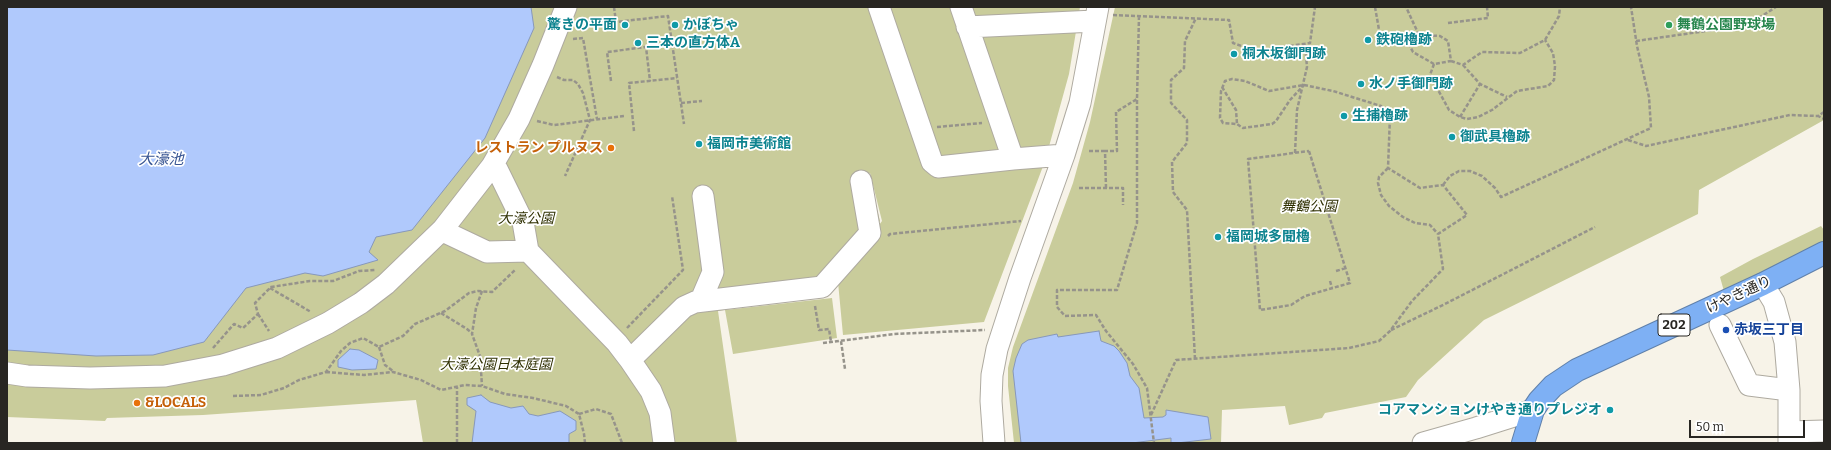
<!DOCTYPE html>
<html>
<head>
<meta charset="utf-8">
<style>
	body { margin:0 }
	#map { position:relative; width:1831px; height:450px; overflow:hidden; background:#f7f3e8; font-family:Bitter,serif }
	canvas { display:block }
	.frame { position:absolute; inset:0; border:8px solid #282622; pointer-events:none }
	.scale { position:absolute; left:1689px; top:420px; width:116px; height:18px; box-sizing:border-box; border:2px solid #282622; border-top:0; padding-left:5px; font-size:12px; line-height:14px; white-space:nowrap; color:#282622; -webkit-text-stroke:3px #fff; paint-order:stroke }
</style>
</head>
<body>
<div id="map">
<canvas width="1831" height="450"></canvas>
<div class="frame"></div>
<div class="scale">50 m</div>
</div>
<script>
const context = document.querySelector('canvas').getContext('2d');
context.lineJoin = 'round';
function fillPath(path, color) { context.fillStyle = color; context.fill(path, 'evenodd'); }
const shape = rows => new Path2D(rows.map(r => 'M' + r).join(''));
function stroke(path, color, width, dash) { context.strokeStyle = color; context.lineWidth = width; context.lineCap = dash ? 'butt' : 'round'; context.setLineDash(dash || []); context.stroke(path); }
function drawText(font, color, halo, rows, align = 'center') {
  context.font = font + ' Bitter,"Noto Sans JP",serif'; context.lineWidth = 3.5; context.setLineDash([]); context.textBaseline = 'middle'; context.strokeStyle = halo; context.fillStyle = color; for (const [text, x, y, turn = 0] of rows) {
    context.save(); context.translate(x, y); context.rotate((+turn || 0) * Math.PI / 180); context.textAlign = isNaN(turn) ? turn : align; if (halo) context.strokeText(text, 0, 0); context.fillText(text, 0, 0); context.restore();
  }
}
const green = shape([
	[7,7,1080,7,1069,74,1045,161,984,322,843,335,838,282,882,221,870,173,868,173,880,221,828,293,718,311,737,443,423,443,416,400,203,415,107,418,105,421,7,417],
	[1115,7,1824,7,1824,120,1699,190,1698,214,1484,320,1418,380,1406,397,1325,413,1322,418,1289,425,1285,406,1222,410,1221,443,1014,443,1008,386,1008,368,1013,347,1073,183,1090,122],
	[1821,226,1824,230,1824,248,1725,295,1720,277,1753,259],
	[832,298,837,338,733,354,725,310]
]);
const water = shape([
	[7,7,531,7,534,28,485,138,412,230,376,237,369,252,378,260,323,276,305,273,246,288,204,342,153,355,96,356,7,350,7,7],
	[1099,331,1101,341,1114,346,1119,351,1127,363,1130,376,1139,388,1144,418,1163,417,1166,415,1166,410,1208,417,1211,439,1177,443,1171,443,1171,438,1132,443,1021,443,1013,371,1016,358,1022,344,1028,340,1057,334,1058,337,1099,331],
	[350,349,359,350,378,360,376,369,352,370,338,367,338,360,350,349],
	[481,395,490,402,511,408,523,406,529,414,538,416,560,411,576,421,576,430,569,434,569,443,472,443,476,411,467,405,467,398,481,395]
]);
const path = shape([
	[614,7,616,22,668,16,684,124],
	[1375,7,1381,41,1405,37,1413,52,1434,64,1451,61,1448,41,1440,36,1419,35,1406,7],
	[1113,15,1229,20,1233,43,1256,51,1310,43,1315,7],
	[1139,16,1137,99,1137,223,1117,290,1057,290,1057,307,1065,316,1096,315,1106,331,1133,364,1147,388,1154,443],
	[1448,23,1488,18,1487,7],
	[573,39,583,38,597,119],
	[1636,41,1748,25,1776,7],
	[1451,61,1463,65,1482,52,1520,53,1545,40,1559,16,1560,7],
	[1434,64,1430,75,1449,110,1460,117,1467,119,1478,117,1492,110,1517,91,1548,86,1554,80,1555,66,1553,53,1545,40],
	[1463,65,1480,84,1507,97],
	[557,77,564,80,573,80,578,84,583,93,590,120,565,176],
	[611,81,607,52,646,47,650,81],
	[1222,87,1236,110,1237,124],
	[681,103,702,101],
	[1824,112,1818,116,1824,119],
	[1460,117,1480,84],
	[537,121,554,125,624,116],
	[937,127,982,123],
	[634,131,629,83,677,78],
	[1628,140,1646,146,1790,115,1818,116],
	[1089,151,1105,151],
	[1309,151,1350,283,1305,296,1291,305,1260,310,1248,159,1309,151],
	[1295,153,1297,110,1307,67,1305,45],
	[1388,168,1379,177,1378,183,1381,195,1389,206,1403,217,1415,223,1430,225,1438,234],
	[1443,185,1450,176,1459,171,1470,171,1482,176,1495,188,1501,197,1651,128,1649,97,1637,46,1631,7],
	[1079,188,1123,188,1123,205],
	[1106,188,1105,151,1117,151,1116,112,1137,99],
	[888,236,890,234,1021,221],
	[1336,271,1346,268],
	[1330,281,1332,288],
	[270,288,311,312],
	[482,291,476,308,472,334,480,356,482,386],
	[815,306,819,330,829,329,831,342],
	[441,313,467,329,472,333],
	[258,314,269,331],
	[627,328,683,270,672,196],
	[1391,330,1445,304,1595,227],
	[841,341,845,369],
	[823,343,894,334,985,330],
	[379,347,385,365,393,371],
	[213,348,234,324,243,328,258,314,255,303,271,287,310,281,333,281,359,271,375,270],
	[1195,359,1187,210,1173,192,1172,162,1187,143,1187,120,1171,103,1171,80,1184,68,1185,41,1196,18],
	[326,372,364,375,393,372,421,380,441,390,465,385,482,386,505,394,533,398,566,406,579,414,584,434,585,443],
	[233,396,261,395,284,388,299,380,326,372,341,351,350,343,363,338,379,347,403,336,415,324,445,311,469,293,478,291,492,292,515,270],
	[579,414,596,409,611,414,622,443],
	[1151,415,1176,360,1349,348,1379,341,1390,331,1412,301,1443,269,1438,234,1467,215,1443,185,1420,188,1388,168,1390,116,1381,106,1333,91,1304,85,1269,91,1245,81,1232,79,1225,81,1221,91,1220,118,1223,123,1237,124,1243,128,1272,124,1276,121,1290,100,1304,85],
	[457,443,457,387]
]);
const minor = shape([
	[879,7,932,162,938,167,1013,159],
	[961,7,1013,159,1064,155],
	[967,27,1095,21],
	[497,169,523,222,528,251,617,343,630,360,651,391,660,413,664,443],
	[447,233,487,252,528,251],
	[1763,284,1774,302,1785,342,1789,390,1789,443],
	[701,300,713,272,703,196],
	[1720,325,1749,385,1789,390],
	[630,360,684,307,695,302,822,287,870,233,861,181],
	[7,373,27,376,90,378,165,376,223,365,277,348,328,323,361,303,386,284,443,229,492,166,519,119,543,65,566,7],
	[1789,432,1824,431],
	[994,443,991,401,992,375,997,349,1020,278,1064,155,1080,103,1098,7],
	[1423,443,1476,428,1533,410]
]);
const highway = shape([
	[1523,443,1533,410,1539,401,1553,386,1577,370,1763,284,1824,253]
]);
const markers = [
	[625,25,4,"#0f9aa8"],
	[675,25,4,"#0f9aa8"],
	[1669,25,4,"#2e9e5b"],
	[1368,40,4,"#0f9aa8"],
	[638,43,4,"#0f9aa8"],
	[1234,54,4,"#0f9aa8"],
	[1361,84,4,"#0f9aa8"],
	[1344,116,4,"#0f9aa8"],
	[1452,137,4,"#0f9aa8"],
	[699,144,4,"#0f9aa8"],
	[611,148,4,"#e8710a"],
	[1218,237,4,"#0f9aa8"],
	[1726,330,4,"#1a4fb4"],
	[137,403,4,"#e8710a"],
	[1610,410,4,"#0f9aa8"]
];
const shields = [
	[1674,325,32]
];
const shieldNames = [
	["202",1674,325]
];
const cultureNames = [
	["驚きの平面",617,25,"right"],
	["かぼちゃ",683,25],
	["鉄砲櫓跡",1376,40],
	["三本の直方体A",646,43],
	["桐木坂御門跡",1242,54],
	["水ノ手御門跡",1369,84],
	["生捕櫓跡",1352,116],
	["御武具櫓跡",1460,137],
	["福岡市美術館",707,144],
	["福岡城多聞櫓",1226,237],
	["コアマンションけやき通りプレジオ",1602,410,"right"]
];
const leisureNames = [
	["舞鶴公園野球場",1677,25]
];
const foodNames = [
	["レストラン プルヌス",603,148],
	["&LOCALS",145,403,"left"]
];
const parkNames = [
	["舞鶴公園",1309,207],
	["大濠公園",526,219],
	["大濠公園日本庭園",496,365]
];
const streetNames = [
	["けやき通り",1739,295,-25]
];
const transitNames = [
	["赤坂三丁目",1734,330]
];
const waterNames = [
	["大濠池",161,160]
];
fillPath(green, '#c9cc9b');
fillPath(water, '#b0c9fc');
stroke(water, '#8798bb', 1);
stroke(minor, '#aeaaa0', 23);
stroke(highway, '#6080aa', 24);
stroke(path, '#96938b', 2.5, [4, 2]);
stroke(minor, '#fff', 21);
stroke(highway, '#7eb0f4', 22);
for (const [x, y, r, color] of markers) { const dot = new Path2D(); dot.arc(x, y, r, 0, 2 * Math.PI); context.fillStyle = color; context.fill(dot); stroke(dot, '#fff', 1.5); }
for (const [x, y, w] of shields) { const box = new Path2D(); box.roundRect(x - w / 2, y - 11, w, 22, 3); context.fillStyle = '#fff'; context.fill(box); stroke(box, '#282622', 1); }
drawText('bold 13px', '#282622', null, shieldNames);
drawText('bold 14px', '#0d838f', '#fff', cultureNames, 'left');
drawText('bold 14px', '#27864d', '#fff', leisureNames, 'left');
drawText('bold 14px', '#c56008', '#fff', foodNames, 'right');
drawText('italic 14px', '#2e2f00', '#fff', parkNames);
drawText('14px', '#282622', '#fff', streetNames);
drawText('bold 14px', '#164399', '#fff', transitNames, 'left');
drawText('italic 15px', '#375492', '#fff', waterNames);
</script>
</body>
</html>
